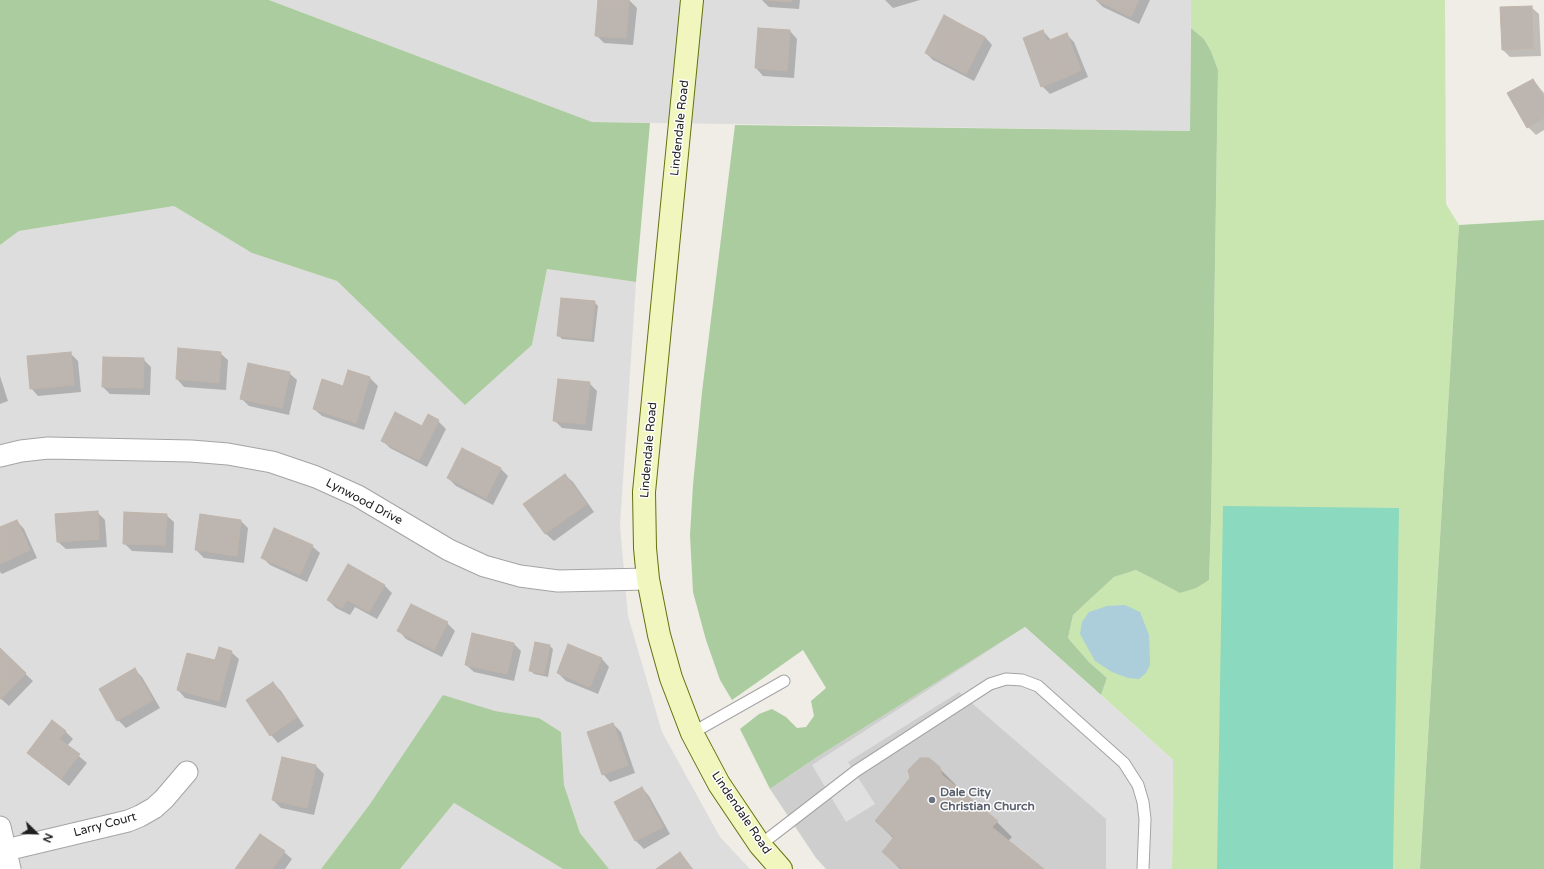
<!DOCTYPE html>
<html>
<head>
<meta charset="utf-8">
<style>
	body { margin:0 }
	#map { position:relative; width:1544px; height:869px; overflow:hidden; background:#f0ede7; font-family:"Varela Round",sans-serif }
	canvas { display:block }
	.north { position:absolute; left:16px; top:813px; width:40px; height:40px; -webkit-text-stroke:3px #fff; paint-order:stroke; rotate:113deg; font-size:11px; font-weight:700; line-height:16px; text-align:center; color:#202020 }
	.north::after { content:''; display:block; margin:auto; width:14px; height:18px; background:#202020; clip-path:polygon(50% 0,100% 100%,50% 72%,0 100%) }
</style>
</head>
<body>
<div id="map">
<canvas width="1544" height="869"></canvas>
<div class="north">N</div>
</div>
<script>
const context = document.querySelector('canvas').getContext('2d');
context.lineJoin = 'round';
function fillPath(path, color) { context.fillStyle = color; context.fill(path, 'evenodd'); }
const shape = rows => new Path2D(rows.map(r => 'M' + r).join(''));
function stroke(path, color, width, dash) { context.strokeStyle = color; context.lineWidth = width; context.lineCap = dash ? 'butt' : 'round'; context.setLineDash(dash || []); context.stroke(path); }
function drawText(font, color, halo, rows, align = 'center') {
  context.font = font + ' "Varela Round",sans-serif'; context.lineWidth = 3; context.setLineDash([]); context.textBaseline = 'middle'; context.strokeStyle = halo; context.fillStyle = color; for (const [text, x, y, turn = 0] of rows) {
    context.save(); context.translate(x, y); context.rotate((+turn || 0) * Math.PI / 180); context.textAlign = isNaN(turn) ? turn : align; if (halo) context.strokeText(text, 0, 0); context.fillText(text, 0, 0); context.restore();
  }
}
const residential = shape([
	[269,0,1191,0,1190,131,592,122],
	[174,206,252,253,337,281,465,404,532,345,547,269,636,282,620,526,628,616,662,732,720,837,750,869,609,869,580,833,564,785,561,732,539,718,495,711,370,804,321,869,0,869,0,245,19,231],
	[454,803,563,869,400,869]
]);
const religious = shape([
	[1025,627,1172,869,826,869,816,858,770,789,817,757]
]);
const grass = shape([
	[1191,0,1445,0,1446,204,1459,225,1420,869,1172,869,1173,760,1101,695,1107,678,1089,662,1068,638,1073,615,1114,577,1136,570,1180,593,1209,580,1211,521,1218,70,1211,51,1204,39,1191,28]
]);
const forest = shape([
	[0,0,269,0,592,122,650,123,636,282,547,269,532,345,465,405,337,281,252,253,174,206,19,231,0,245],
	[1191,28,1204,39,1211,51,1218,70,1211,521,1209,580,1196,588,1180,593,1136,570,1114,577,1073,615,1068,638,1089,662,1107,678,1101,695,1025,627,817,757,770,789,740,729,759,714,772,709,786,717,797,728,806,727,814,716,811,701,826,688,803,650,732,700,720,680,706,640,693,592,690,535,693,485,702,392,735,125,1190,131],
	[1544,220,1544,869,1420,869,1459,225],
	[443,695,495,711,539,718,561,732,564,785,580,833,609,869,563,869,454,803,400,869,321,869,370,804]
]);
const pitch = shape([
	[1223,506,1399,508,1393,869,1217,869]
]);
const parking = shape([
	[1025,627,1173,760,1172,869,1106,869,1106,819,959,692,848,762,875,804,846,822,812,765]
]);
const water = shape([
	[1125,605,1140,612,1149,635,1150,665,1146,673,1139,679,1128,678,1112,672,1095,661,1080,634,1082,622,1089,612,1107,606]
]);
const shadow = shape([
	[599,0,629,0,637,8,633,45,604,43,596,35],
	[762,0,800,0,799,9,769,7],
	[885,0,920,0,893,8],
	[1096,0,1150,0,1139,24,1103,7],
	[1531,7,1539,14,1541,56,1510,57,1503,50],
	[790,31,797,39,794,78,763,76,756,68],
	[1043,31,1051,40,1066,34,1074,42,1088,77,1050,94,1042,86],
	[985,37,992,45,974,81,933,60,926,53],
	[1533,80,1544,93,1544,130,1536,135,1528,127],
	[594,302,598,306,594,342,562,339,558,335],
	[70,353,78,361,81,392,38,396,31,388],
	[220,353,228,360,226,390,184,387,177,379],
	[143,359,151,367,150,395,110,394,103,387],
	[348,371,370,378,378,386,364,430,322,416,314,409,343,387],
	[289,373,297,380,289,415,249,406,242,399],
	[0,376,8,401,0,404],
	[589,383,597,391,592,431,562,428,554,420],
	[438,421,446,429,427,467,390,448,382,440],
	[500,468,508,476,493,505,456,486,448,478],
	[565,475,573,482,594,512,554,541,546,534,525,504],
	[97,512,105,520,107,547,66,549,58,542],
	[166,515,174,522,173,553,132,551,124,543],
	[17,521,24,529,37,558,2,574,0,572,0,528],
	[241,521,248,528,244,563,204,558,196,550],
	[312,546,320,553,307,582,270,565,262,557],
	[348,565,385,586,392,593,377,619,355,607,350,615,336,608,328,600],
	[447,623,455,631,442,657,406,639,399,631],
	[513,643,521,651,514,681,474,672,466,665],
	[550,646,553,649,548,677,534,674,530,670],
	[569,646,602,659,609,667,598,694,566,681,558,673],
	[0,650,33,681,9,706,0,698],
	[231,652,239,659,226,708,185,698,178,690],
	[134,669,142,677,160,708,126,728,118,720],
	[273,683,281,691,304,726,278,743,271,735,247,700],
	[613,724,621,732,635,773,610,782,603,774],
	[65,731,73,739,67,746,87,763,69,786,36,760,28,753],
	[282,759,316,766,324,774,314,815,281,808,273,800],
	[939,768,955,784,956,788,997,822,1012,837,1008,841,1043,869,900,869,883,852,894,839,876,821],
	[642,788,649,796,670,834,644,849,636,841,615,802],
	[284,852,292,859,285,869,236,869],
	[680,853,693,869,657,869]
]);
const building = shape([
	[598,0,629,0,626,38,595,36,598,0],
	[765,0,792,0,792,2,765,0],
	[1096,0,1139,0,1131,17,1096,0],
	[1532,6,1533,48,1502,50,1500,7,1532,6],
	[944,15,964,26,945,63,925,53,944,15],
	[964,26,985,37,966,74,945,63,964,26],
	[758,28,790,30,787,71,755,68,758,28],
	[1043,30,1062,79,1041,87,1023,38,1043,30],
	[1067,33,1081,70,1062,79,1047,41,1067,33],
	[1533,79,1544,97,1544,118,1527,128,1507,93,1533,79],
	[561,298,595,301,591,339,557,336,561,298],
	[178,348,221,352,219,383,176,379,178,348],
	[71,352,74,385,30,389,27,356,71,352],
	[103,357,144,358,143,388,102,387,103,357],
	[248,363,290,372,282,408,240,399,248,363],
	[348,370,370,377,356,423,313,409,322,379,343,386,348,370],
	[558,379,590,382,585,424,553,421,558,379],
	[395,412,422,426,428,414,439,420,419,460,381,441,395,412],
	[462,448,501,468,486,498,447,478,462,448],
	[565,474,587,504,545,534,523,504,565,474],
	[98,511,99,539,57,542,55,514,98,511],
	[124,512,167,514,165,545,123,544,124,512],
	[200,514,241,520,237,556,195,550,200,514],
	[17,520,30,550,0,564,0,527,17,520],
	[274,528,313,545,300,575,261,558,274,528],
	[348,564,385,585,369,612,347,600,342,608,327,600,348,564],
	[411,604,448,622,434,650,397,631,411,604],
	[472,633,514,643,507,674,465,665,472,633],
	[535,642,550,645,544,674,529,671,535,642],
	[568,644,602,658,590,687,557,673,568,644],
	[219,647,232,651,219,701,177,690,187,653,215,660,219,647],
	[0,648,26,673,1,699,0,699,0,648],
	[135,668,153,700,117,721,99,689,135,668],
	[273,682,297,717,270,736,246,700,273,682],
	[52,720,66,731,59,739,80,754,61,779,27,753,52,720],
	[613,723,628,765,602,775,587,732,613,723],
	[282,757,316,765,307,808,272,800,282,757],
	[920,758,929,758,940,767,942,775,998,821,992,827,1029,857,1020,869,902,869,882,852,894,837,875,821,910,778,908,770,920,758],
	[642,787,663,827,635,841,614,802,642,787],
	[260,834,285,851,272,869,235,869,260,834],
	[680,852,692,869,656,869,680,852],
	[1029,857,1044,869,1020,869,1029,857]
]);
const lane = shape([
	[692,733,784,681],
	[760,845,856,771,990,684,1006,679,1022,680,1038,686,1124,763,1138,785,1143,802,1145,819,1143,869]
]);
const street = shape([
	[0,456,21,451,48,448,191,451,228,454,272,462,316,477,358,496,449,550,484,566,520,576,558,581,648,579],
	[0,827,10,869],
	[6,850,128,821,140,816,154,808,164,799,187,772]
]);
const secondary = shape([
	[692,0,644,492,645,548,648,579,659,635,671,678,692,733,719,784,760,845,781,869]
]);
const markers = [
	[932,800,4,"#6b7280"]
];
const streetNames = [
	["Lindendale Road",680,128,-84],
	["Lindendale Road",649,450,-85],
	["Lynwood Drive",364,502,28],
	["Lindendale Road",741,813,56],
	["Larry Court",105,825,-15]
];
const worshipNames = [
	["Dale City",940,793],
	["Christian Church",940,807]
];
fillPath(residential, '#dedddd');
fillPath(religious, '#cecece');
fillPath(grass, '#c9e6b1');
fillPath(forest, '#abcc9f');
fillPath(pitch, '#8bd9be');
fillPath(parking, '#e0e0e0');
fillPath(water, '#abceda');
fillPath(shadow, '#0003');
fillPath(building, '#bdb6b0');
stroke(building, '#c1b5aa', 1);
stroke(lane, '#a4a4a4', 13);
stroke(street, '#a4a4a4', 23);
stroke(secondary, '#64720c', 24);
stroke(lane, '#fff', 11);
stroke(street, '#fff', 21);
stroke(secondary, '#f1f6bf', 22);
for (const [x, y, r, color] of markers) { const dot = new Path2D(); dot.arc(x, y, r, 0, 2 * Math.PI); context.fillStyle = color; context.fill(dot); stroke(dot, '#fff', 1.5); }
drawText('12px', '#202020', '#fff', streetNames);
drawText('bold 12px', '#5b616d', '#fff', worshipNames, 'left');
</script>
</body>
</html>
